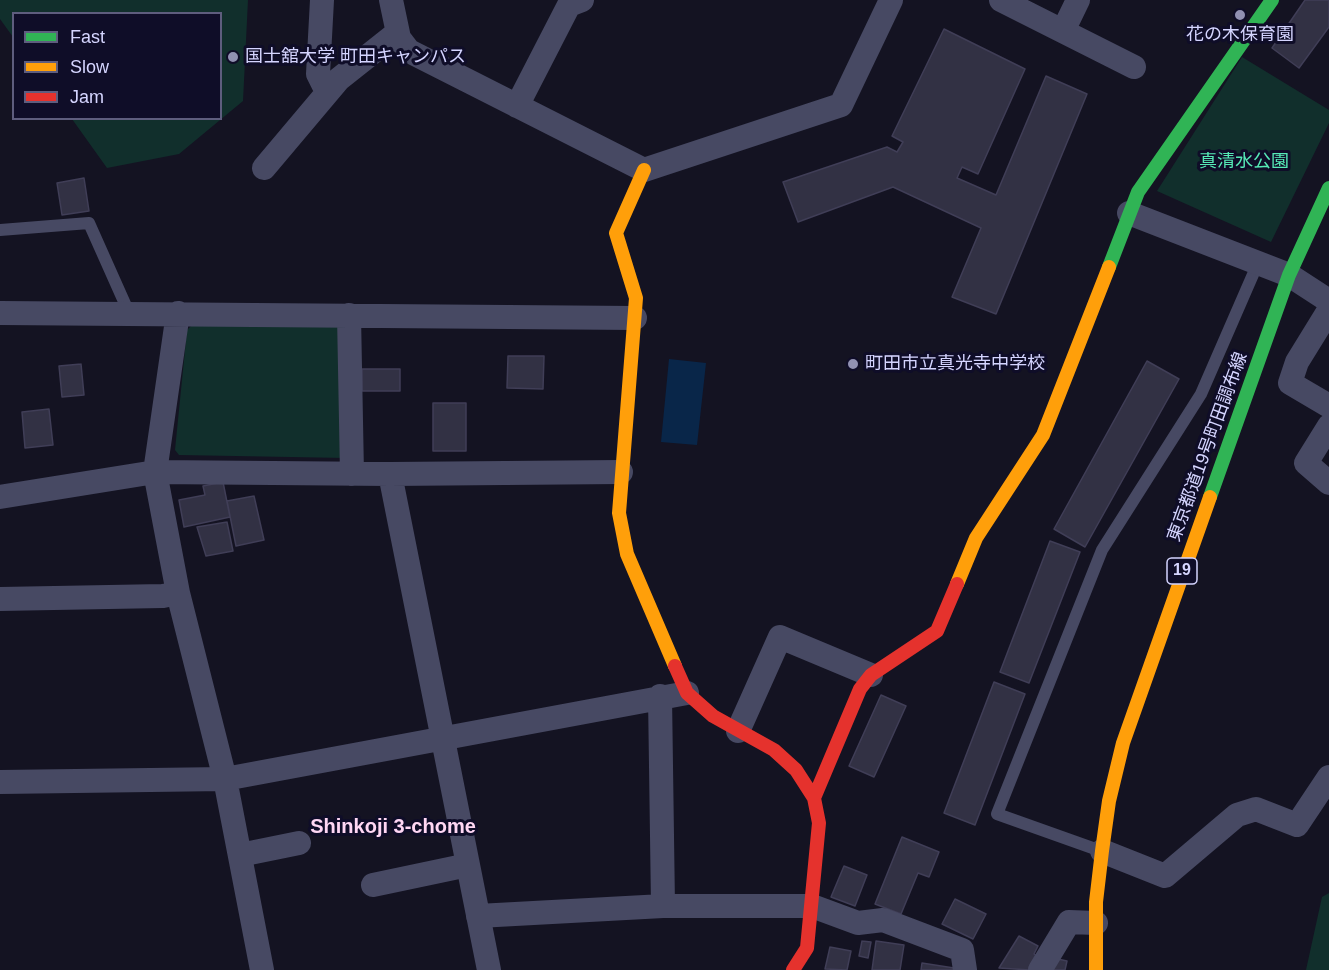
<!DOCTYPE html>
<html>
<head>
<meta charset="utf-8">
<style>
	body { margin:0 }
	#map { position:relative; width:1329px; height:970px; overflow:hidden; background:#141322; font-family:Helvetica,sans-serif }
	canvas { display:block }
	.legend { position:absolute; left:12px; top:12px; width:210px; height:108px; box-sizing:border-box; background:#0f0d28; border:2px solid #5e5d7e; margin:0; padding:8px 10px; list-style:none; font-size:18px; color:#d5d5ff }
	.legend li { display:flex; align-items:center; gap:12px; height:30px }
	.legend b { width:30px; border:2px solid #5e5d7e }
</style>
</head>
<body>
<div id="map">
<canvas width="1329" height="970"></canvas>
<ul class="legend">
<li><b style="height:8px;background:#30b455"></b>Fast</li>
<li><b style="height:8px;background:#ff9f0a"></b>Slow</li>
<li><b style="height:8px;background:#e5322d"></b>Jam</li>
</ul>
</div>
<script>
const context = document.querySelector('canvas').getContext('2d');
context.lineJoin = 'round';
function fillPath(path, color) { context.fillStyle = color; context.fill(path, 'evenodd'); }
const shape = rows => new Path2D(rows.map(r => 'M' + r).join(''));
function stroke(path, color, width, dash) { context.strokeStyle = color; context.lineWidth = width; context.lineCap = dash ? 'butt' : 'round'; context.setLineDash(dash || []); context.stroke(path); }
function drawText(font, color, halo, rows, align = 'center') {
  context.font = font + ' Helvetica,"Noto Sans JP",sans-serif'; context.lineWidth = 6; context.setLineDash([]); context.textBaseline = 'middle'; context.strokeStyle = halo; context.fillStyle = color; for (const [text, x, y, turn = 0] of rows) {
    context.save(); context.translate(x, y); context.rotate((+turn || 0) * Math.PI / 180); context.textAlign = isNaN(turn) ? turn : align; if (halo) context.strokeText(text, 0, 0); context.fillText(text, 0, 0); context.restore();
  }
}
const green = shape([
	[0,0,248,0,243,101,179,154,107,168,72,119,220,118,220,14,14,14,13,37,0,19],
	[1242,57,1329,110,1329,123,1271,242,1157,191],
	[195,322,344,322,346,458,179,455,175,450,187,330],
	[1329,893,1329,970,1306,970,1322,897]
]);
const water = shape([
	[669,359,706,363,697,445,661,442]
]);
const building = shape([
	[1305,0,1329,0,1329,27,1299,68,1272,48,1305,0],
	[944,29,1025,69,978,174,962,167,957,178,996,195,1046,76,1087,94,996,314,952,297,981,228,893,187,798,222,783,182,887,147,897,152,903,142,892,136,944,29],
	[84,178,89,211,62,215,57,183,84,178],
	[508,356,544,356,543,389,507,388,508,356],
	[1147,361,1179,379,1085,547,1054,529,1147,361],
	[81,364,84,395,62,397,59,366,81,364],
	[362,369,400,369,400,391,362,391,362,369],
	[433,403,466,403,466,451,433,451,433,403],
	[49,409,53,445,25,448,22,412,49,409],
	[223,482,230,517,184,527,179,500,205,495,203,486,223,482],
	[254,496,264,540,236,546,227,501,254,496],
	[227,522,233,551,206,556,197,527,227,522],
	[1050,541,1080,552,1029,683,1000,672,1050,541],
	[994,682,1025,694,975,825,944,813,994,682],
	[881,695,906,706,874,777,849,766,881,695],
	[902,837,939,852,929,877,918,873,901,914,875,904,902,837],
	[844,866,867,875,855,906,831,897,844,866],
	[955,899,986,914,973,939,942,924,955,899],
	[1019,936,1038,946,1034,954,1037,956,1030,970,999,968,1019,936],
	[862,941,871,942,868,958,859,956,862,941],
	[876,941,904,945,900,970,872,970,876,941],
	[830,947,851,951,847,970,825,969,830,947],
	[1058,959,1067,961,1065,970,1052,970,1058,959],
	[922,963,954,968,953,970,921,970,922,963]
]);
const lane = shape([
	[0,230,89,223,130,315],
	[1101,851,997,814,1102,550,1201,394,1258,263]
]);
const street = shape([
	[322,0,318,74,327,92],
	[391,0,399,38,409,51,644,170,841,105,891,0],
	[1001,0,1134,67],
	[1063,31,1078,0],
	[517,106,569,5,582,0],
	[264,168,339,79,397,33],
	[1129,213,1289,275,1329,301],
	[1329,310,1297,362,1290,383,1329,406],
	[0,313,635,318],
	[178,313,155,472,178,593,225,779,262,970],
	[349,315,352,474],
	[1329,426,1306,463,1329,483],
	[390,474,489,970],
	[0,497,155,472,390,474,621,472],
	[0,599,163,596,178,593],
	[660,696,663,906],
	[738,731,780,637,871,675],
	[0,782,225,779,687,693],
	[1102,851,1165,876,1237,815,1256,809,1297,825,1329,777],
	[240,855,299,843],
	[373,885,468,865],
	[478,916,663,906,812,906,858,923,883,920,962,950,965,970],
	[1040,970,1069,922,1096,923]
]);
const fast = shape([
	[1109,267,1138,192,1272,0],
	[1210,497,1289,275,1329,188]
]);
const slow = shape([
	[644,170,616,233,636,298,619,513,627,554,675,666],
	[957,584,976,538,1043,435,1109,267],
	[1096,970,1096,902,1102,851,1109,801,1123,743,1210,497]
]);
const jam = shape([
	[675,666,687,693,713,716,774,750,796,770,814,798,819,823,807,948,793,970],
	[814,798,860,689,871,675,937,631,957,584]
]);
const markers = [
	[1240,15,6,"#9191b2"],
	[233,57,6,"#9191b2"],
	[853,364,6,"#9191b2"]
];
const shields = [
	[1182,571,30]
];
const shieldNames = [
	["19",1182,571]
];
const poiNames = [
	["花の木保育園",1240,35,"center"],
	["国士舘大学 町田キャンパス",245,57],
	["町田市立真光寺中学校",865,364]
];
const parkNames = [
	["真清水公園",1244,162]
];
const streetNames = [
	["東京都道19号町田調布線",1208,447,-70]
];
const neighbourhoodNames = [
	["Shinkoji 3-chome",393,827]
];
fillPath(green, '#112f2c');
fillPath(water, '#092649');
fillPath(building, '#323144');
stroke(building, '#403e57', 1.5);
stroke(lane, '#474963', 12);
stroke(street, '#474963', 24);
stroke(fast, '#30b455', 14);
stroke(slow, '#ff9f0a', 14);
stroke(jam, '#e5322d', 14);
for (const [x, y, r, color] of markers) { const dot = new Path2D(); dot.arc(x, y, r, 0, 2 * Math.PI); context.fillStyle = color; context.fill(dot); stroke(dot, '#0f0d28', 2); }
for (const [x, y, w] of shields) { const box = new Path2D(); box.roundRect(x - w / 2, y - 13, w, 26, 4.5); context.fillStyle = '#0f0d28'; context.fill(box); stroke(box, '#d5d5ff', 1.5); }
drawText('bold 16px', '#d5d5ff', null, shieldNames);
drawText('18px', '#d5d5ff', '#0f0d28', poiNames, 'left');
drawText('18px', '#56eab6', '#0f0d28', parkNames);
drawText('18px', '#d5d5ff', '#0f0d28', streetNames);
drawText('bold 20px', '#ffd7f4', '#0f0d28', neighbourhoodNames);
</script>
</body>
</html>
